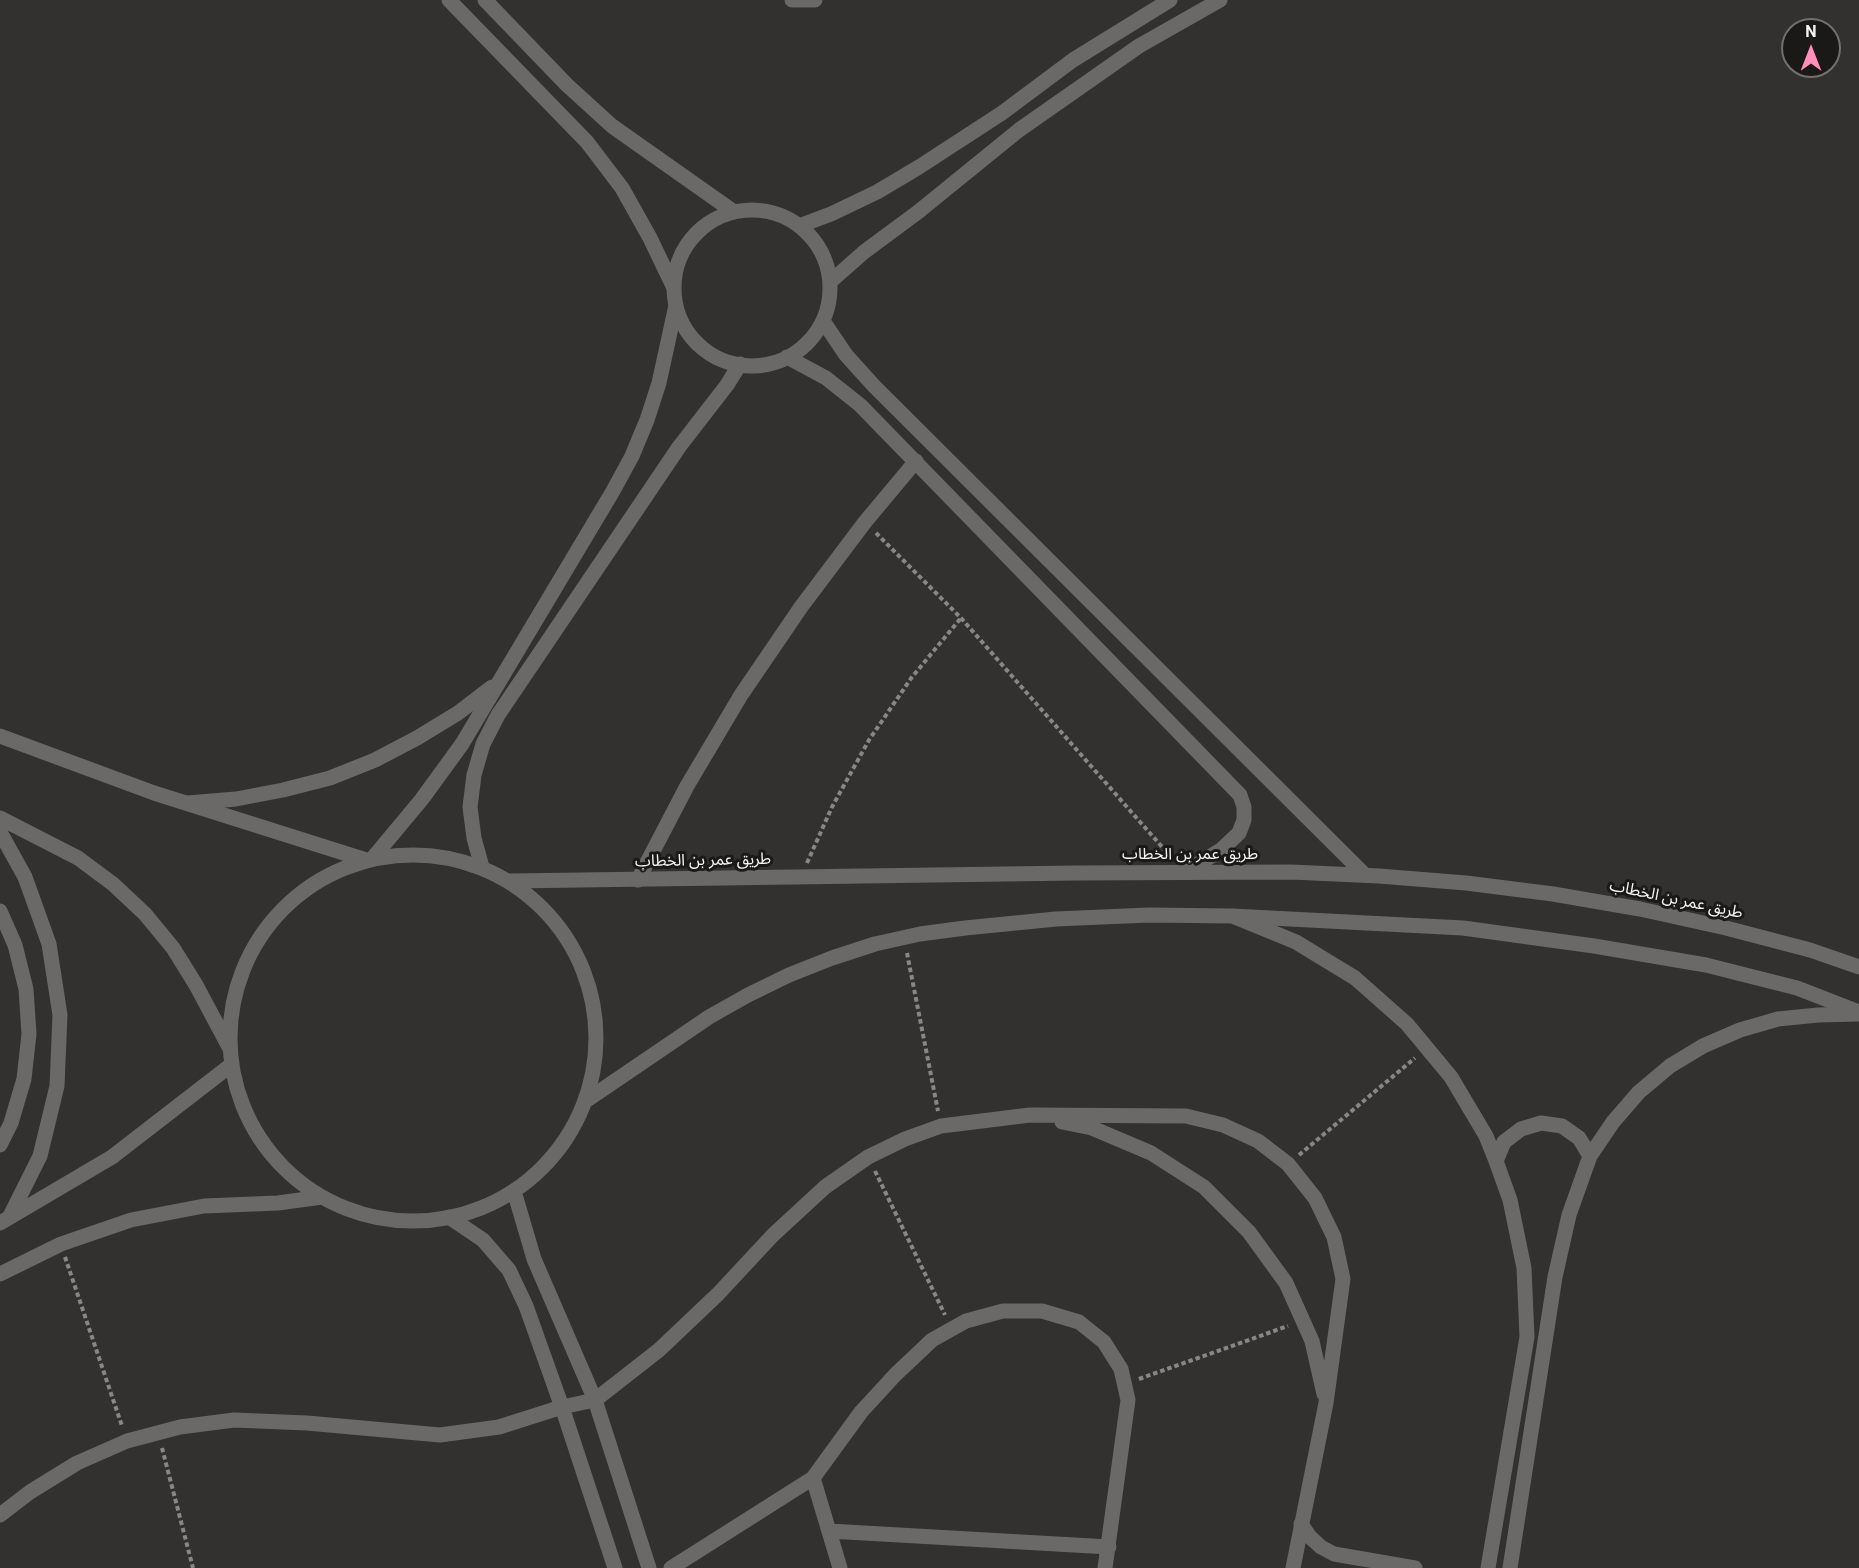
<!DOCTYPE html>
<html>
<head>
<meta charset="utf-8">
<style>
	body { margin:0 }
	#map { position:relative; width:1859px; height:1568px; overflow:hidden; background:#33312f; font-family:Roboto,sans-serif }
	canvas { display:block }
	.north { position:absolute; left:1781px; top:18px; width:60px; height:60px; box-sizing:border-box; background:#1a1918; border:2px solid #727170; border-radius:50%; rotate:0deg; font-size:16px; font-weight:700; line-height:24px; text-align:center; color:#f6f4f3 }
	.north::after { content:''; display:block; margin:auto; width:21px; height:27px; background:#ff8eba; clip-path:polygon(50% 0,100% 100%,50% 72%,0 100%) }
</style>
</head>
<body>
<div id="map">
<canvas width="1859" height="1568"></canvas>
<div class="north">N</div>
</div>
<script>
const context = document.querySelector('canvas').getContext('2d');
context.lineJoin = 'round';
const shape = rows => new Path2D(rows.map(r => 'M' + r).join(''));
function stroke(path, color, width, dash) { context.strokeStyle = color; context.lineWidth = width; context.lineCap = dash ? 'butt' : 'round'; context.setLineDash(dash || []); context.stroke(path); }
function drawText(font, color, halo, rows, align = 'center') {
  context.font = font + ' Roboto,"Noto Sans Arabic",sans-serif'; context.lineWidth = 6; context.setLineDash([]); context.textBaseline = 'middle'; context.strokeStyle = halo; context.fillStyle = color; for (const [text, x, y, turn = 0] of rows) {
    context.save(); context.translate(x, y); context.rotate((+turn || 0) * Math.PI / 180); context.textAlign = isNaN(turn) ? turn : align; if (halo) context.strokeText(text, 0, 0); context.fillText(text, 0, 0); context.restore();
  }
}
const path = shape([
	[876,533,961,618,1170,856],
	[807,863,832,807,869,740,912,677,961,618],
	[907,953,938,1111],
	[1299,1155,1415,1058],
	[875,1171,945,1315],
	[65,1257,122,1426],
	[1139,1379,1288,1326],
	[162,1448,193,1568]
]);
const minor = shape([
	[449,0,587,142,622,188,650,238,673,286],
	[485,0,567,85,612,126,734,212],
	[792,0,815,0],
	'674 288a78 78 0 1 1 156 0a78 78 0 1 1-156 0Z',
	[799,226,831,214,877,192,919,167,1002,113,1073,60,1170,0],
	[830,282,864,252,918,212,1019,130,1139,46,1220,0],
	[823,321,846,355,874,386,1365,875],
	[787,357,826,378,860,405,1240,795,1244,807,1244,820,1239,833,1221,850,1185,872],
	[188,803,236,799,283,790,330,778,375,760,417,738,458,713,492,687],
	[0,832,25,877,49,944,60,1015,57,1086,40,1156,10,1216],
	[372,859,422,799,462,744,613,491,632,456,647,420,659,383,676,305],
	[482,867,474,838,470,807,474,775,483,744,498,715,679,447,727,385,740,364],
	[638,880,687,786,741,695,801,607,865,522,916,461],
	[0,911,15,945,26,989,29,1034,24,1079,11,1123,0,1145],
	[1235,917,1296,942,1355,978,1407,1024,1451,1077,1486,1136,1496,1161,1510,1200,1524,1268,1527,1337,1488,1568],
	[1062,1122,1092,1128,1151,1153,1204,1187,1249,1232,1286,1283,1312,1341,1324,1394],
	[1496,1161,1504,1142,1521,1129,1541,1123,1562,1126,1579,1138,1590,1156],
	[514,1191,534,1259,595,1400,649,1568],
	[449,1217,483,1240,509,1270,526,1306,562,1407,615,1568],
	[813,1478,840,1568],
	[0,1515,30,1492,77,1463,127,1441,180,1427,234,1420,307,1423,440,1435,499,1427,562,1407,595,1400,659,1350,718,1294,773,1235,825,1187,868,1157,905,1139,941,1126,1030,1115,1186,1116,1223,1125,1258,1141,1288,1164,1315,1198,1334,1237,1343,1279,1326,1403,1293,1568],
	[1301,1524,1310,1537,1321,1547,1334,1554,1415,1568],
	[829,1531,1109,1547],
	[671,1568,813,1478,861,1412,895,1375,932,1340,966,1321,1003,1311,1042,1311,1079,1322,1104,1342,1121,1369,1128,1400,1105,1568],
	[1510,1568,1555,1277,1569,1215,1590,1156,1613,1122,1639,1092,1670,1066,1703,1046,1740,1030,1778,1019,1818,1015,1859,1014]
]);
const tertiary = shape([
	[0,736,154,793,366,860],
	[0,818,78,858,113,884,145,914,173,948,196,985,229,1047],
	'230 1038a183 183 0 1 1 366 0a183 183 0 1 1-366 0Z',
	[510,881,1076,873,1291,872,1379,876,1466,883,1553,894,1640,909,1726,928,1810,950,1859,967],
	[587,1100,709,1017,748,995,789,975,832,958,875,944,920,934,965,928,1056,919,1149,915,1232,916,1463,928,1594,946,1706,965,1797,988,1859,1012],
	[0,1223,112,1157,231,1065],
	[0,1274,61,1244,131,1220,204,1206,278,1203,322,1197]
]);
const streetNames = [
	["طريق عمر بن الخطاب",1190,855],
	["طريق عمر بن الخطاب",703,861,-1],
	["طريق عمر بن الخطاب",1676,900,12]
];
stroke(path, '#898785', 4, [4.5, 3]);
stroke(minor, '#6a6968', 15);
stroke(tertiary, '#6a6968', 15);
drawText('16px', '#f6f4f3', '#1a1918', streetNames);
</script>
</body>
</html>
